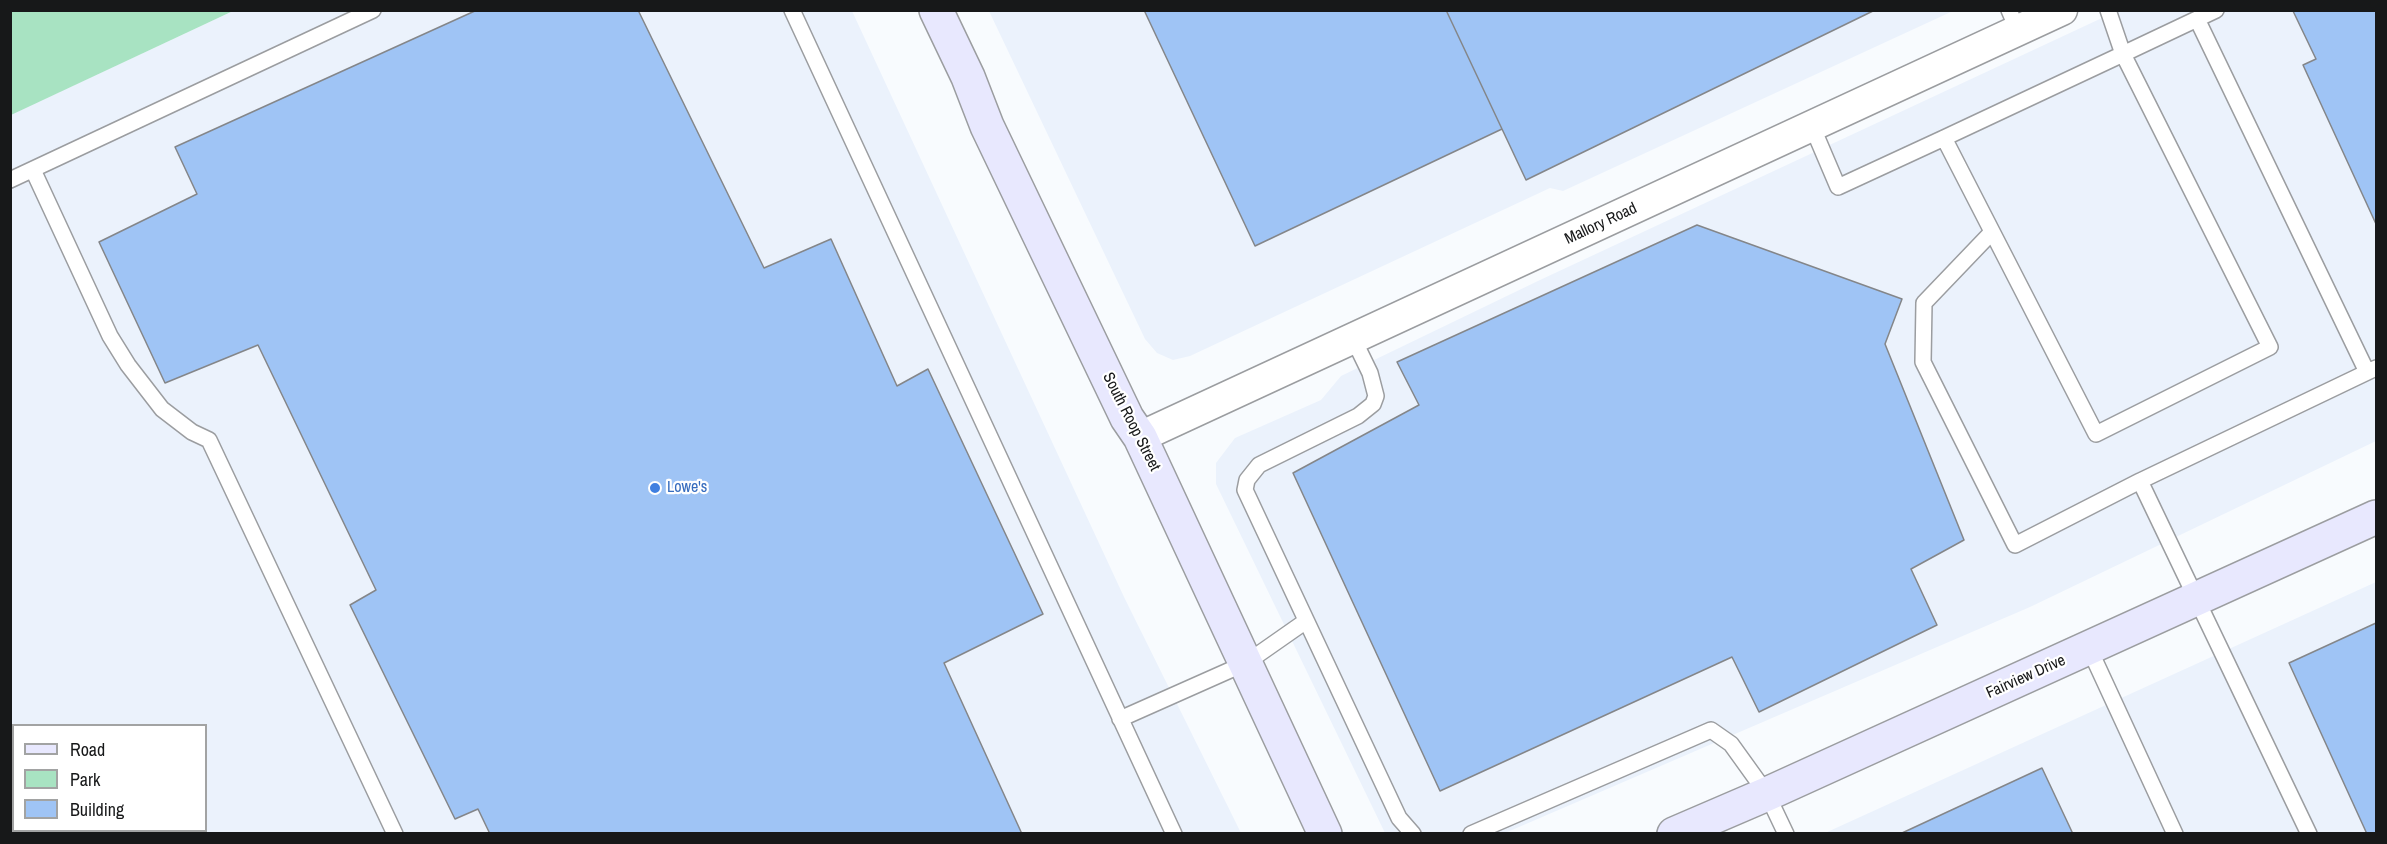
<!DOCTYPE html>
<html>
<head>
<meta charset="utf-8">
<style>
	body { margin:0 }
	#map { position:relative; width:2387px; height:844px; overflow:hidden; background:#f8fbfe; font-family:"Archivo Narrow",sans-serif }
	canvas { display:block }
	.frame { position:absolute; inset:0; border:12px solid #171819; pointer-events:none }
	.legend { position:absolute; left:12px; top:724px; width:195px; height:108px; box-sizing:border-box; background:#fff; border:2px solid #a2a3a3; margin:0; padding:8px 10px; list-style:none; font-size:18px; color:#171819 }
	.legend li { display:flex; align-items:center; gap:12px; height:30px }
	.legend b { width:30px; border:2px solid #a2a3a3 }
</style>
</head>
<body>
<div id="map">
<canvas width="2387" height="844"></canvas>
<div class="frame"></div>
<ul class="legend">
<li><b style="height:8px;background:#e8e8fe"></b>Road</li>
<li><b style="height:16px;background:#a8e3c2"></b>Park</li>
<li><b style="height:16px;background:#9fc4f5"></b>Building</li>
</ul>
</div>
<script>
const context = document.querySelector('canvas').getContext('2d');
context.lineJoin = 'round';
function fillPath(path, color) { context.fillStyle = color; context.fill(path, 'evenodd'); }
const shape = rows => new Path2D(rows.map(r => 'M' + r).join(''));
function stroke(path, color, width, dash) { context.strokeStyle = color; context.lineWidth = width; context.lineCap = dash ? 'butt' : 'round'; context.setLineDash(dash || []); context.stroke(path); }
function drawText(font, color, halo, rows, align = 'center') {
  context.font = font + ' "Archivo Narrow",sans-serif'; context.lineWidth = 4.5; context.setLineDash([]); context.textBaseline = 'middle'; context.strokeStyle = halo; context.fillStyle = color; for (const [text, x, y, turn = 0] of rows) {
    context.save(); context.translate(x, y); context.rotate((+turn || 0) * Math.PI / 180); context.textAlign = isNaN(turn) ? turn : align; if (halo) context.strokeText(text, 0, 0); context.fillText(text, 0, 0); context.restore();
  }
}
const built = shape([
	[233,11,852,11,1124,597,1241,833,11,833,10,115],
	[14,726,206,726,206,830,14,830],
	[989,11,1953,11,1563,191,1550,188,1190,356,1173,360,1157,353,1145,339],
	[2117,11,2376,11,2376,441,2030,607,1505,833,1385,833,1216,484,1216,463,1235,438,1321,400,1341,376,1540,280],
	[2376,582,2376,833,1825,833]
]);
const green = shape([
	[11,10,233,10,233,11,11,115]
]);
const building = shape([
	[477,10,638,10,764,268,831,239,897,386,928,369,1043,614,944,663,1022,834,490,834,478,809,455,819,350,605,376,590,258,345,165,383,99,242,197,194,175,147,477,10],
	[1144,10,1446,10,1502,129,1255,246,1144,10],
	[1446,10,1875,10,1526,180,1446,10],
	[2376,10,2376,224,2303,65,2316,59,2293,11,2376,10],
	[1697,225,1902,299,1885,344,1964,540,1911,569,1937,625,1759,712,1732,657,1440,791,1293,473,1419,405,1397,362,1697,225],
	[2376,623,2376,834,2367,834,2289,663,2376,623],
	[2042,768,2073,834,1902,833,2042,768]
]);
const lane = shape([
	[792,10,1174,834],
	[2009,10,2018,31],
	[2108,10,2123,54,2216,10],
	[2197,19,2367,372],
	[1812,126,1838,187,1944,138,2123,54,2270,347,2096,434,1944,138],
	[33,170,110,336,128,365,162,409,192,432,209,440,395,834],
	[10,180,373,10],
	[1992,232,1924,303,1923,362,2015,545,2140,481],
	[1353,338,1370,373,1376,396,1373,404,1358,416,1259,465,1247,480,1245,490,1399,818,1413,834],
	[2089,648,2175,834],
	[1120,719,1246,663,1306,621],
	[1471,834,1711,730,1731,744,1767,794,1786,834],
	[2309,834,2140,481,2376,368]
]);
const street = shape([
	[1140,437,2062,10]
]);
const secondary = shape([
	[936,10,968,77,987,126,1127,418,1140,437,1325,834],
	[1674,834,1767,794,2376,517]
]);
const markers = [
	[655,488,6,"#3f7fe0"]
];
const streetNames = [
	["Mallory Road",1601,224,-25],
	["South Roop Street",1131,422,63],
	["Fairview Drive",2026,677,-24]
];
const shopNames = [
	["Lowe's",667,488]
];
fillPath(built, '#ebf2fc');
fillPath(green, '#a8e3c2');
fillPath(building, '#9fc4f5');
stroke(building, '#848689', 1.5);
stroke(lane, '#9b9da0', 18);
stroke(street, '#9b9da0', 33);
stroke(secondary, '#9b9da0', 36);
stroke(lane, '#fff', 15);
stroke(street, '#fff', 30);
stroke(secondary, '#e8e8fe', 33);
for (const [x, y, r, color] of markers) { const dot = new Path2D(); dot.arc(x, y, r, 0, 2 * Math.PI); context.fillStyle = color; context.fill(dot); stroke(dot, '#fff', 2); }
drawText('16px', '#171819', '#fff', streetNames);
drawText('16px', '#366cbe', '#fff', shopNames, 'left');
</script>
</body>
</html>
